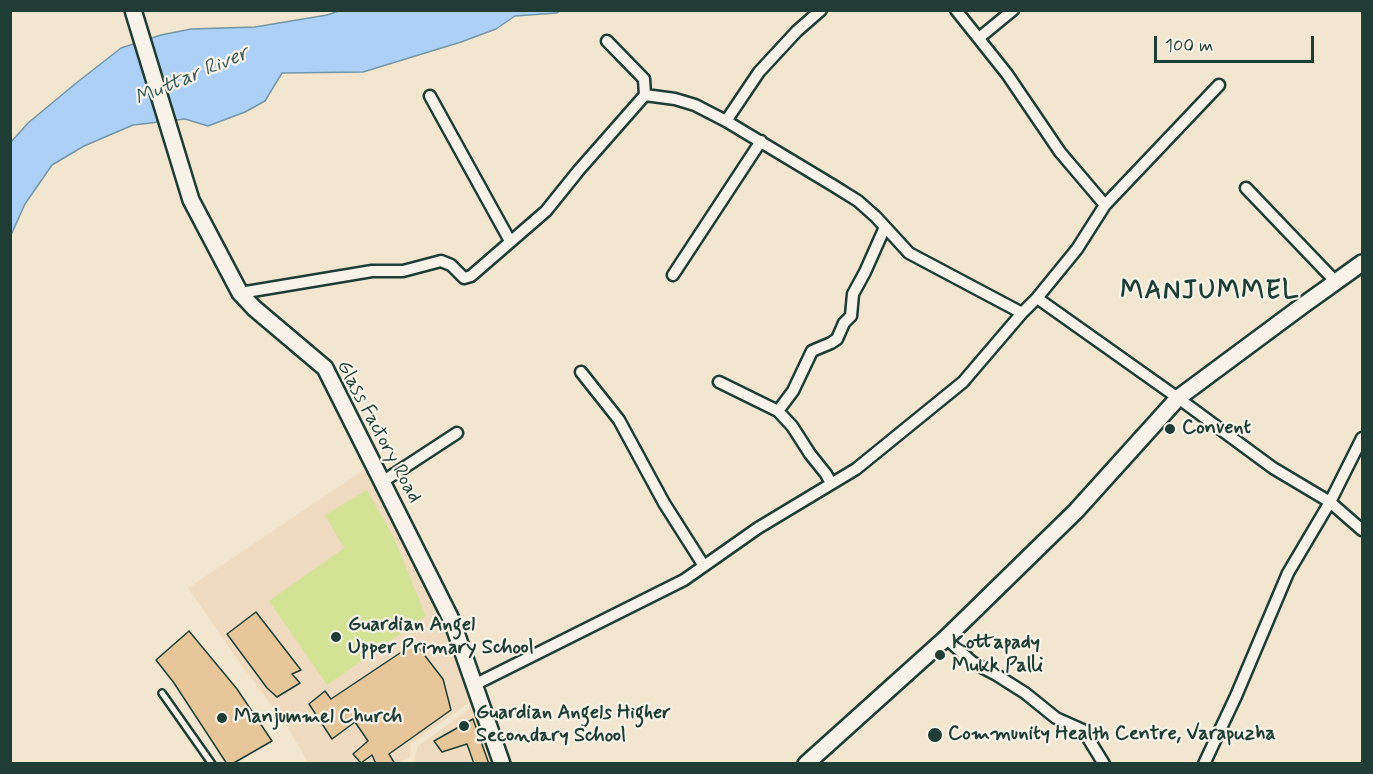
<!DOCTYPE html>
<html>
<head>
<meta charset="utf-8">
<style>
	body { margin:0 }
	#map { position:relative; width:1373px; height:774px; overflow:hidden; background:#f2e6d0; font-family:Mynerve,sans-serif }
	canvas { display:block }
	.frame { position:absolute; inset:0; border:12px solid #1f3d34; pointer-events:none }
	.scale { position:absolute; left:1154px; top:36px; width:160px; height:27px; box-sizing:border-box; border:3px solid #1f3d34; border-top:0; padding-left:8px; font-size:18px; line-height:21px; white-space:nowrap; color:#1f3d34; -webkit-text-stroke:4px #f7f3e8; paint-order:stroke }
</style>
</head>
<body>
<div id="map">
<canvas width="1373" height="774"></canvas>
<div class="frame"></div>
<div class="scale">100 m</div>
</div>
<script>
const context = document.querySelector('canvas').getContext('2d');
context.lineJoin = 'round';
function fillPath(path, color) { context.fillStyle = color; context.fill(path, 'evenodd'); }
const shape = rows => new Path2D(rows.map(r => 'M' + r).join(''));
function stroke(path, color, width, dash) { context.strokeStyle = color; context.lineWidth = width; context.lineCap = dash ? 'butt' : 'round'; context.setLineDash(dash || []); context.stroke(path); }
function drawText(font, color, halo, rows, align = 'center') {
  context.font = font + ' Mynerve,sans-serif'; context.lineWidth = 4.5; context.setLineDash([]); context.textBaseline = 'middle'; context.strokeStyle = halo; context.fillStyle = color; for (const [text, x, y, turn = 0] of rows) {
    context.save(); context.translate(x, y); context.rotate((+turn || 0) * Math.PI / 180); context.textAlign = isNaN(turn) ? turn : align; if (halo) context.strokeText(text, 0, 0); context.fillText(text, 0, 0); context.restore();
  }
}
const built = shape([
	[367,468,441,608,473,700,411,744,410,757,399,763,308,763,301,750,286,725,242,666,188,588],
	[475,705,495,763,413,764,418,746]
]);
const green = shape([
	[367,490,394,538,426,616,327,685,269,601,344,548,325,515]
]);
const water = shape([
	[339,11,560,11,557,13,515,16,496,29,461,42,363,72,282,73,265,101,245,112,208,126,185,119,133,125,84,146,52,165,25,204,11,235,11,142,28,123,75,84,121,48,161,35,191,29,255,27,327,15,339,11]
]);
const building = shape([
	[256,612,301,670,292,674,300,683,277,697,267,688,227,634,256,612],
	[189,631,237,689,272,741,232,764,227,764,174,683,156,660,189,631],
	[415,643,443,679,451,710,389,754,395,764,376,764,372,755,361,763,353,754,368,741,355,722,332,739,309,704,325,691,331,699,415,643],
	[473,719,489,764,474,764,467,744,442,752,434,741,473,719]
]);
const service = shape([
	[162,693,212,764]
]);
const minor = shape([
	[956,10,1007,74,1060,152,1105,205],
	[979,38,1013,10],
	[645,95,675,99,695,105,726,121,834,186,858,201,876,217,909,253,1022,313],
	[430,96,510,241],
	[726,121,759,72,797,31,821,10],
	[1246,188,1336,282],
	[673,275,761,141],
	[240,293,372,271,403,271,441,261,451,265,464,278,471,276,546,211,579,170,645,95,644,79,607,41],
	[1037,298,1178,398,1273,468,1330,502,1362,530],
	[581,372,619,420,664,503,704,566],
	[719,382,778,411,792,426,810,454,826,474,831,483],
	[778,411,793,391,812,351,831,343,837,339,844,323,851,316,853,294,865,272,885,227],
	[382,482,457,433],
	[946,638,972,662,995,674,1025,693,1056,718,1083,730,1104,764],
	[474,685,684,580,758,528,856,469,963,382,1022,313,1037,298,1077,249,1105,205,1219,85],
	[1204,764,1236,696,1288,573,1330,502,1362,438]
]);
const secondary = shape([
	[133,10,191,200,240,293,254,308,325,368,452,621,502,764],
	[806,764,946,638,1076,511,1178,398,1302,306,1362,263]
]);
const markers = [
	[1170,429,6,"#1f3d34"],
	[336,637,6,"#1f3d34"],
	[940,655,6,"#1f3d34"],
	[222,718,6,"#1f3d34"],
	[464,726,6,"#1f3d34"],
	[935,735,8,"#1f3d34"]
];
const poiNames = [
	["Convent",1182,429],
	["Guardian Angel",348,626],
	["Upper Primary School",348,649],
	["Kottapady",952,644],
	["Mukk Palli",952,667],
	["Guardian Angels Higher",476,714],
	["Secondary School",476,737],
	["Manjummel Church",234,718],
	["Community Health Centre, Varapuzha",948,735]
];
const streetNames = [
	["Glass Factory Road",378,432,62]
];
const waterNames = [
	["Muttar River",192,77,-23]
];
const districtNames = [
	["MANJUMMEL",1210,293]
];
fillPath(built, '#efdcc0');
fillPath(green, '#d4e296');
fillPath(water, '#add1f6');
stroke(water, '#7496a8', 1.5);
fillPath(building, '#e7c699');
stroke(building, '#1f3d34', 1.5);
stroke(service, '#1f3d34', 10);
stroke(minor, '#1f3d34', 15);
stroke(secondary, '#1f3d34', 20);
stroke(service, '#f7f3e8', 5);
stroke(minor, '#f7f3e8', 10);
stroke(secondary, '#f7f3e8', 15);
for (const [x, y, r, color] of markers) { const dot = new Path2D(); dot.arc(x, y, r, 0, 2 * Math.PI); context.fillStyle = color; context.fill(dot); stroke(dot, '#f7f3e8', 2); }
drawText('bold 20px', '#1f3d34', '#f7f3e8', poiNames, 'left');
drawText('20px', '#1f3d34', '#f7f3e8', streetNames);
drawText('italic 21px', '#3b5b5b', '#f7f3e8', waterNames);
context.letterSpacing = '1.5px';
drawText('bold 26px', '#1f3d34', '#f7f3e8', districtNames);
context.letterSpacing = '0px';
</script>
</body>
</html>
